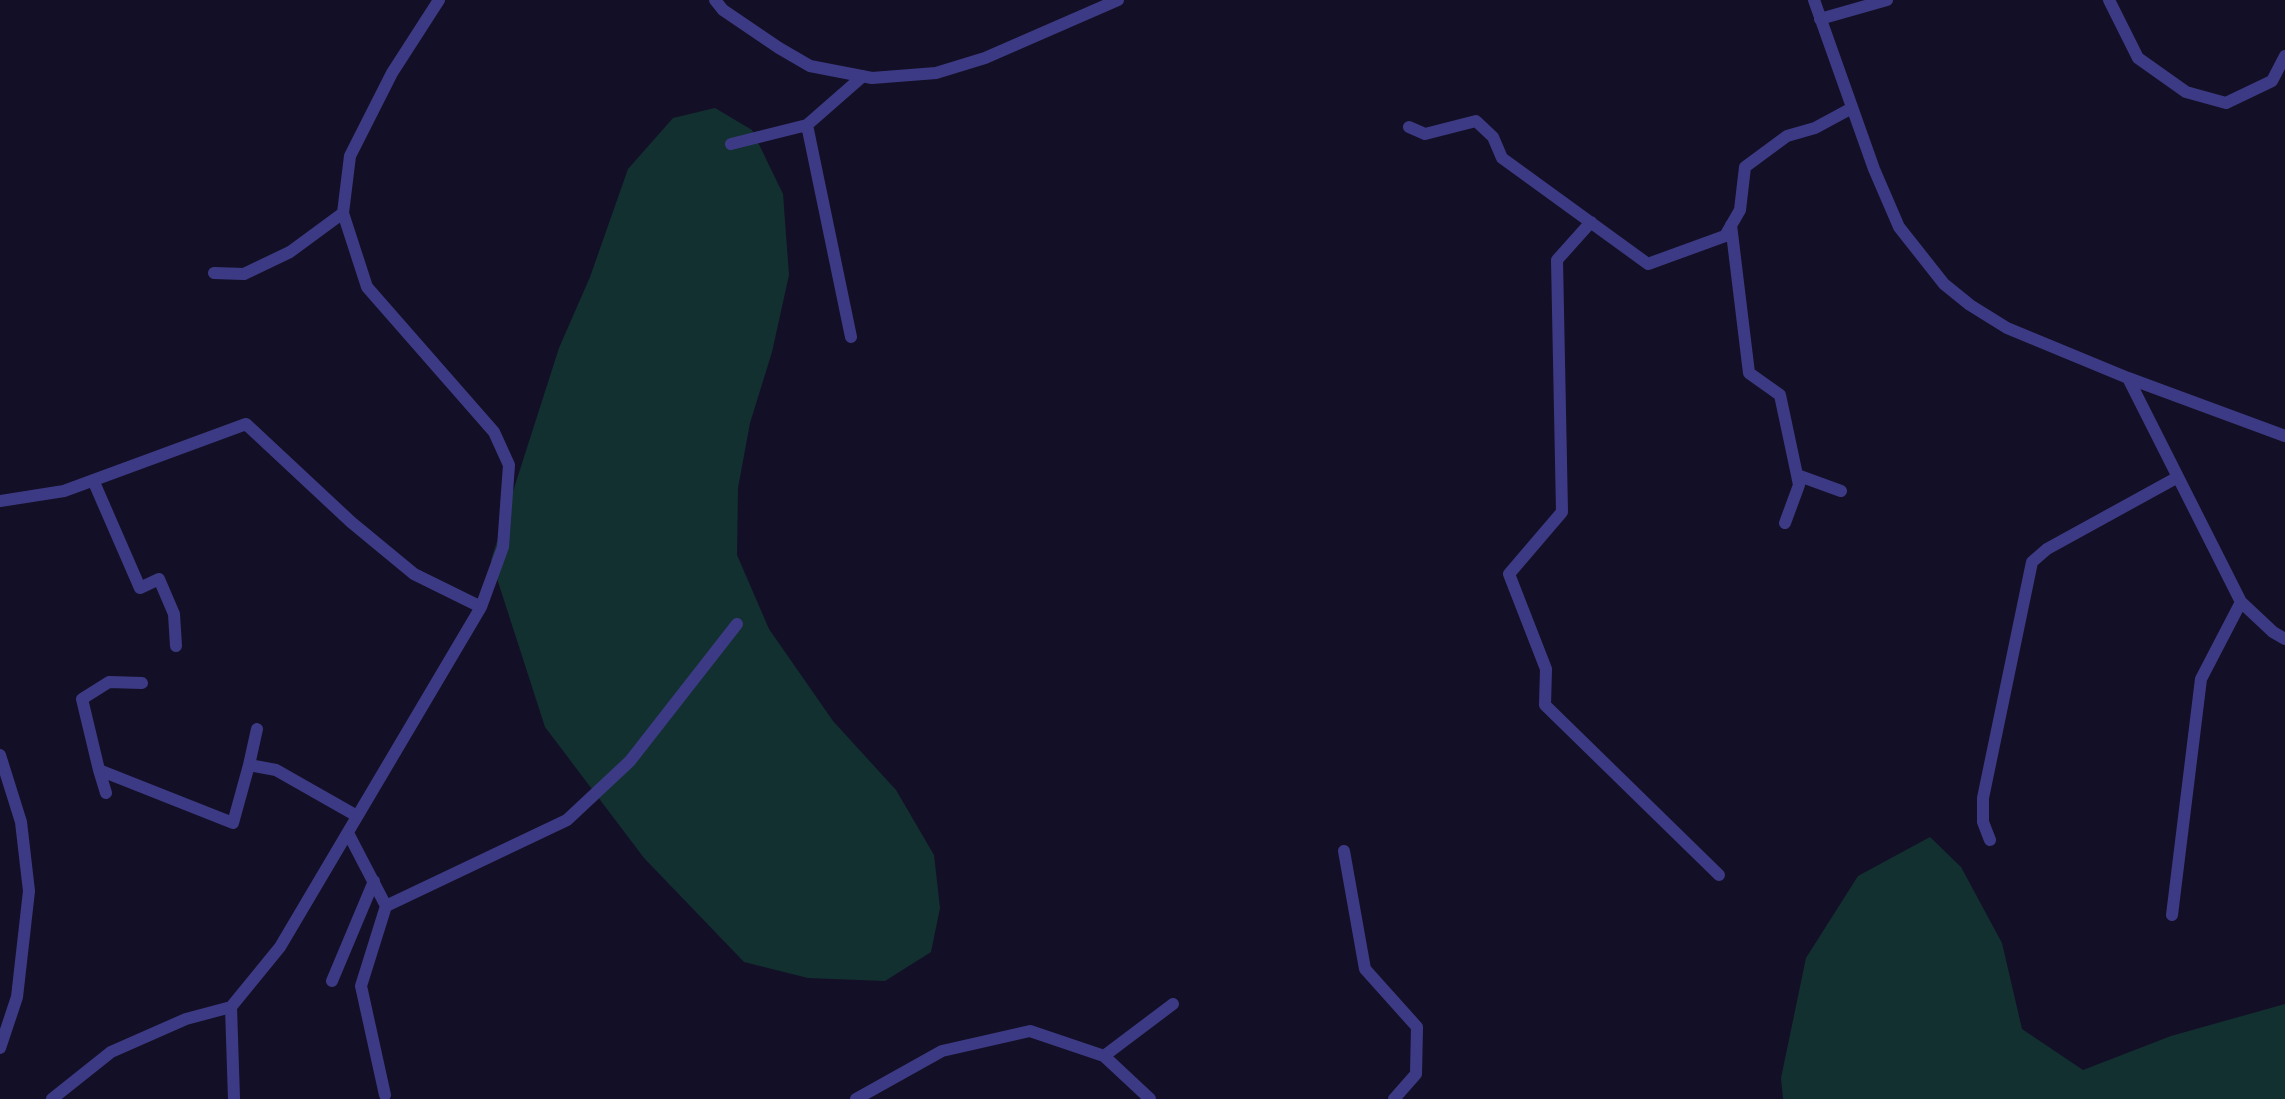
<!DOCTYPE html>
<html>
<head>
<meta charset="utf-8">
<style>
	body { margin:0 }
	canvas { display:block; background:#130f26 }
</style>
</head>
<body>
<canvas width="2285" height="1099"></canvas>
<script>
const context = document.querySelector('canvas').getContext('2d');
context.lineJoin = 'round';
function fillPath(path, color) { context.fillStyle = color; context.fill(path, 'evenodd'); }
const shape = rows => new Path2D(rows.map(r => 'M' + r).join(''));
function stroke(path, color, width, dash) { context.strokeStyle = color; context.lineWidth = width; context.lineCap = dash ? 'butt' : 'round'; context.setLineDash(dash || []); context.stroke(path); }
const green = shape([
	[715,108,752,130,783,194,789,275,772,352,750,423,738,488,737,555,769,629,833,721,896,790,934,855,940,908,931,952,885,981,808,978,744,962,644,858,545,727,491,560,559,348,590,277,628,169,673,118],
	[1930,837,1961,867,2002,943,2022,1029,2083,1070,2171,1036,2285,1004,2285,1099,1783,1099,1781,1078,1806,958,1858,876]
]);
const minor = shape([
	[715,0,723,10,779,48,810,66,872,78,936,73,985,58,1118,0],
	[1814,0,1874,169,1899,227,1944,284,1970,305,2007,328,2128,378,2285,436],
	[2109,0,2138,58,2186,92,2226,103,2272,81,2285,56],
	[1820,19,1887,0],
	[807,125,851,337],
	[1409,127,1425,134,1476,121,1493,137,1502,158,1648,264,1725,236,1740,210,1745,167,1787,136,1815,128,1852,108],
	[731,144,807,125,863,76],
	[1591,222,1557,260,1562,512,1509,574,1546,669,1545,705,1719,875],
	[1731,225,1749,373,1780,395,1797,475,1799,485,1785,523],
	[214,273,244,274,290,252,343,213],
	[2128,378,2241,602,2273,632,2285,639],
	[1797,475,1841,491],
	[93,480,140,588,159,579,174,614,176,646],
	[0,501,64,491,246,424,351,522,414,574,481,607],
	[257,729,249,765,276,770,357,816],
	[0,755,21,822,29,891,17,997,0,1048],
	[99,770,82,699,109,682,142,683],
	[106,793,99,770,233,823,249,765],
	[348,833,386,906,361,986,385,1095],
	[1990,840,1983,822,1983,798,2032,562,2047,549,2178,477],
	[1344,851,1365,969,1417,1027,1416,1074,1394,1099],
	[386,906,567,820,630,761,737,624],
	[2172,915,2201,679,2241,602],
	[332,981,374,881],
	[231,1007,234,1099],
	[1104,1056,1150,1099],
	[52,1099,111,1052,186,1019,231,1007,280,947,481,607,503,547,509,465,494,432,367,287,343,213,350,156,392,73,439,0],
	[856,1099,942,1051,1030,1031,1104,1056,1173,1004]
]);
fillPath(green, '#12302f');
stroke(minor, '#3d3a85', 12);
</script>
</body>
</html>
